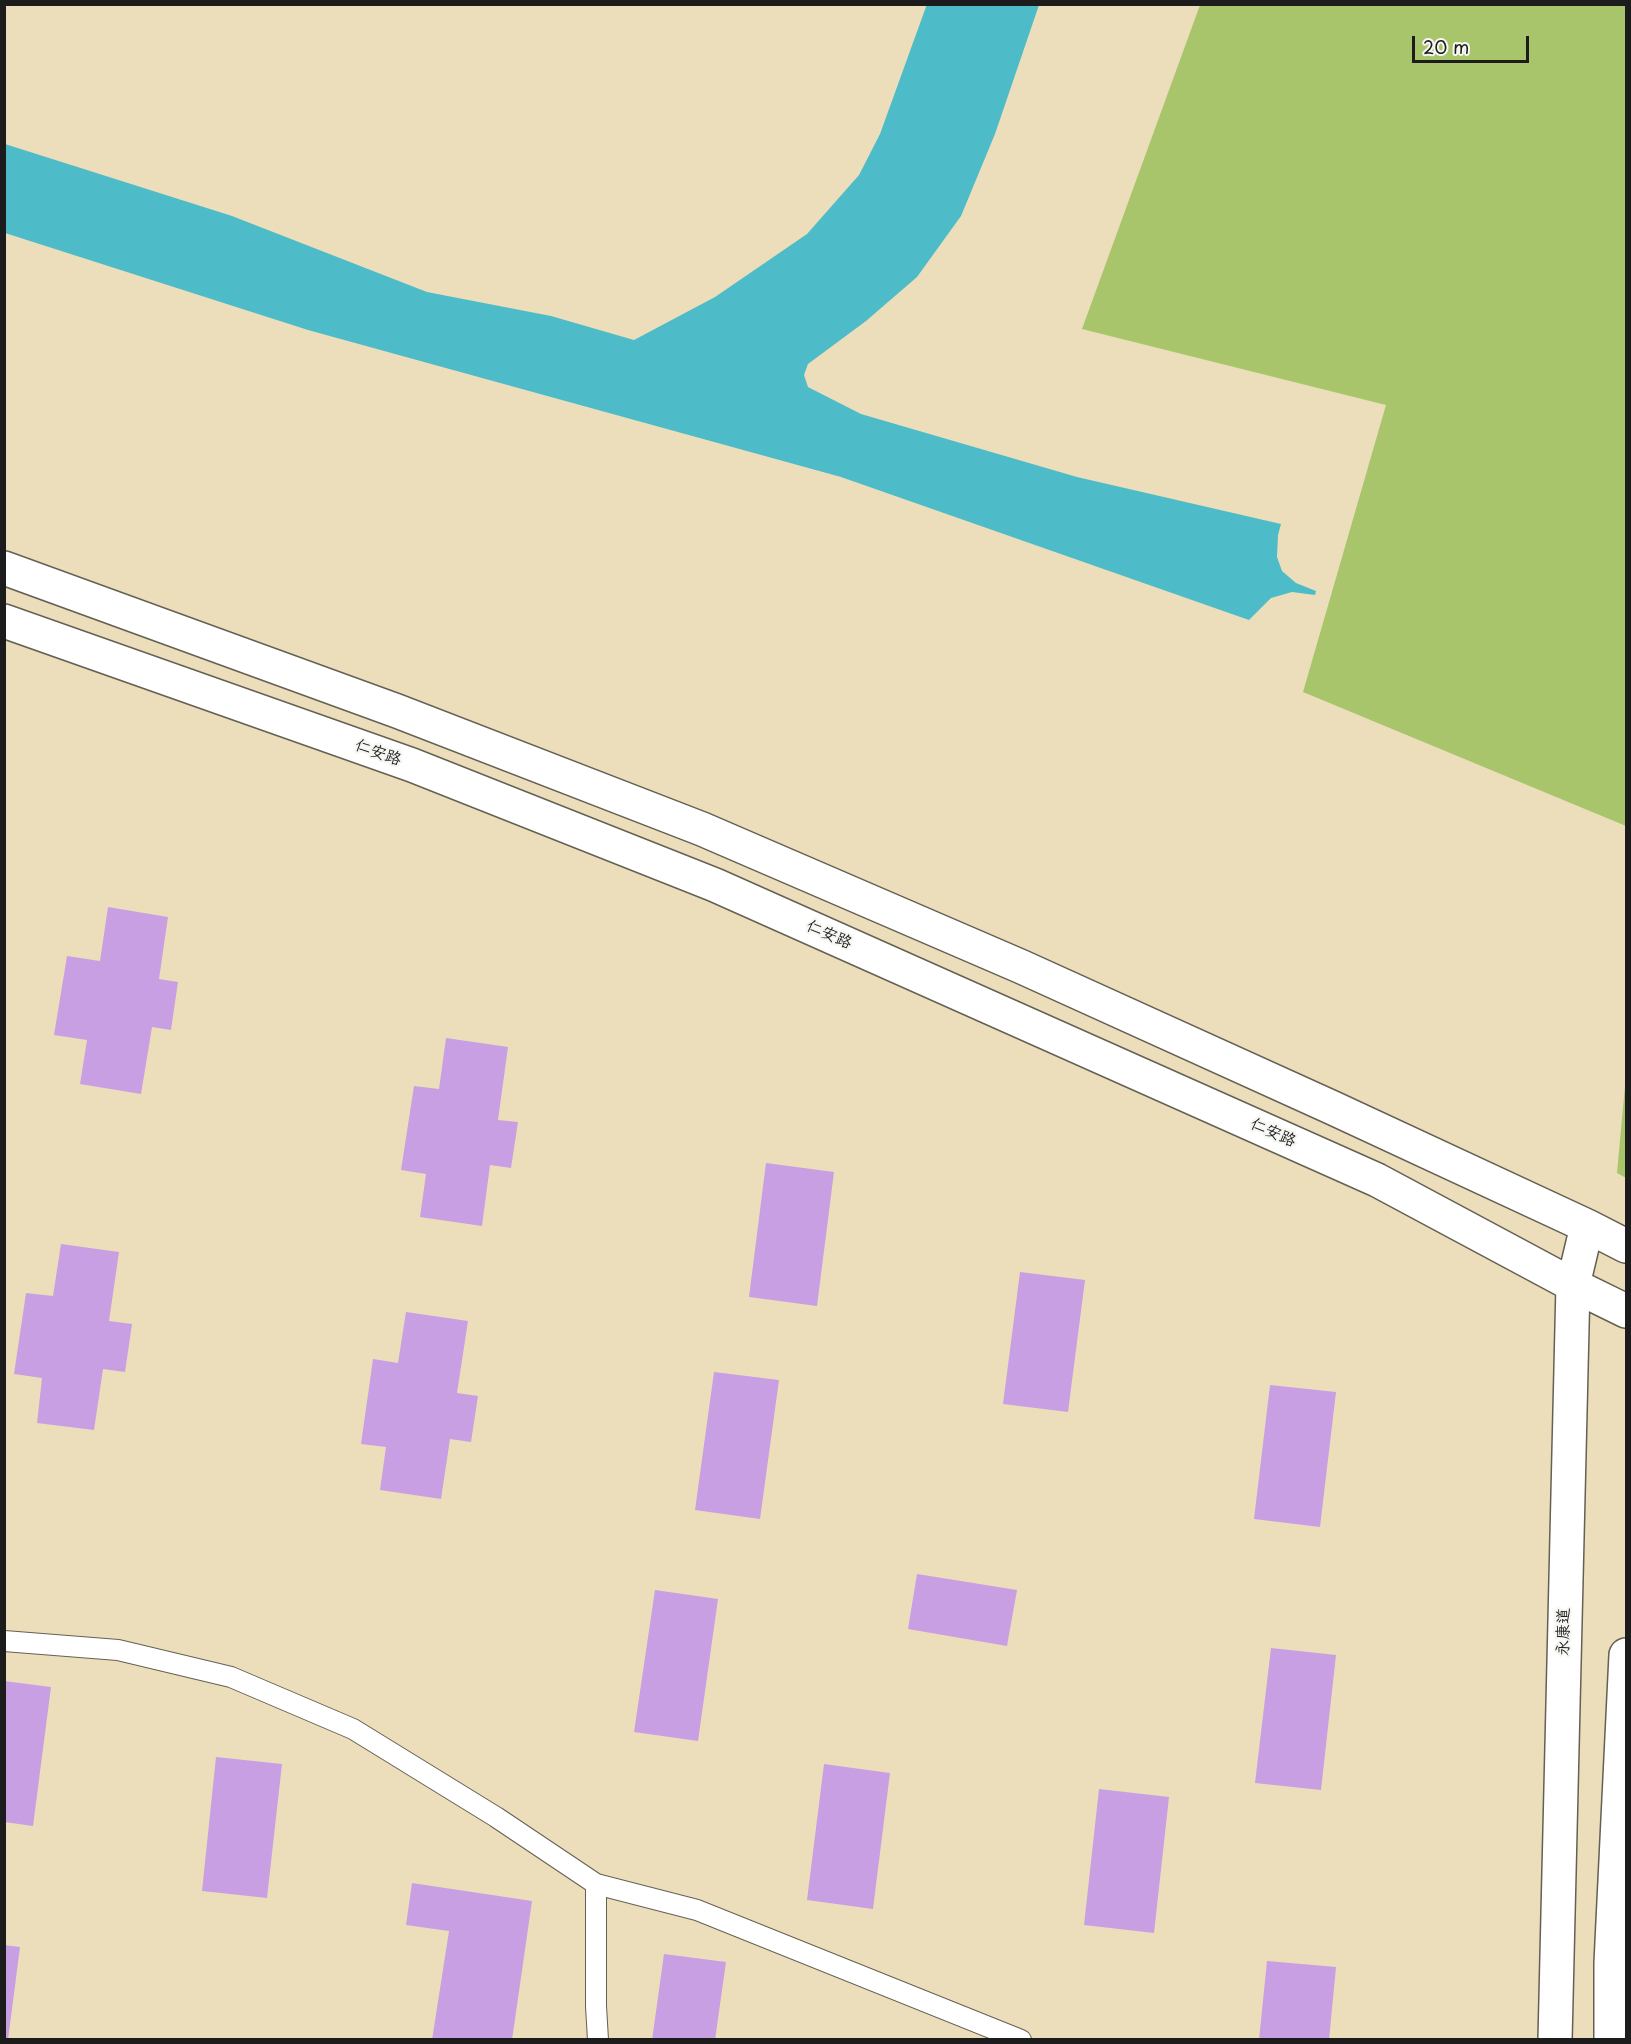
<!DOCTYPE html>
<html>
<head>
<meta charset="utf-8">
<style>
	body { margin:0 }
	#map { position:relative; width:1631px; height:2044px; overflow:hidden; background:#ecdebb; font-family:"Playpen Sans",sans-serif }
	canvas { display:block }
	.frame { position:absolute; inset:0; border:6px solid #1c1c1c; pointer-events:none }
	.scale { position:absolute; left:1412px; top:36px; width:117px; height:27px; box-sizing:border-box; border:3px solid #1c1c1c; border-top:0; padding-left:8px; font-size:18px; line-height:21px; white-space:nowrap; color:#1c1c1c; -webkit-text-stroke:4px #f6f6f2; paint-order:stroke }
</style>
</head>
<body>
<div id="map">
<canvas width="1631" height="2044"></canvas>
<div class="frame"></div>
<div class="scale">20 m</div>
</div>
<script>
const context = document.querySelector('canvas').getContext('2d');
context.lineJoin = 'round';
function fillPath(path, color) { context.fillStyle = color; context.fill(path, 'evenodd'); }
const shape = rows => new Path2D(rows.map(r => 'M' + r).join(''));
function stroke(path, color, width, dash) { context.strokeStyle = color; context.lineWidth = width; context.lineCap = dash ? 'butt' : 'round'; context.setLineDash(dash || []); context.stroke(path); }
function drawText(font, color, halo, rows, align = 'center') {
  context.font = font + ' "Playpen Sans","LXGW WenKai TC",sans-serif'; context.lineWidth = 4.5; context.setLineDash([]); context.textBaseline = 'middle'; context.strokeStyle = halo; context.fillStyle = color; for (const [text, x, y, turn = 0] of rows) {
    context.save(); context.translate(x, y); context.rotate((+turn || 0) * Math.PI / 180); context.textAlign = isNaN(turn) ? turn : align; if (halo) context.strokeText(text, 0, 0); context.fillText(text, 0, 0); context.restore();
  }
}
const green = shape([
	[1200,5,1626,5,1626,826,1303,692,1386,405,1082,329],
	[1626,1075,1626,1178,1617,1173]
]);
const water = shape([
	[927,4,1039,5,995,134,961,216,917,277,866,321,808,364,804,375,808,387,861,414,1077,477,1281,524,1278,535,1277,557,1282,571,1296,583,1316,591,1315,595,1292,592,1271,598,1249,620,841,477,308,330,5,233,5,144,232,216,427,292,551,316,634,340,715,297,807,234,859,175,880,134]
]);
const building = shape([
	[108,907,168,917,159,979,178,982,171,1030,152,1027,141,1094,80,1084,87,1040,54,1035,67,956,100,961],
	[446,1038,508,1047,498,1120,518,1122,511,1168,490,1165,482,1226,420,1217,426,1174,401,1170,414,1086,439,1089],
	[766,1163,834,1172,817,1306,749,1297],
	[61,1244,119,1252,109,1321,132,1324,125,1372,103,1369,94,1430,37,1423,42,1378,14,1374,26,1293,53,1296],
	[1020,1272,1085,1280,1068,1412,1003,1404],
	[406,1312,468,1321,457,1393,478,1396,471,1442,450,1439,441,1499,380,1490,386,1447,361,1444,373,1359,398,1363],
	[714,1372,779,1380,760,1519,695,1510],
	[1270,1385,1336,1392,1320,1527,1254,1519],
	[917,1574,1017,1590,1007,1646,908,1629],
	[655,1590,718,1599,698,1741,634,1732],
	[1271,1648,1336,1655,1321,1790,1255,1783],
	[4,1681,51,1687,33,1826,4,1822],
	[216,1757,282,1764,267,1898,202,1891],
	[824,1764,890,1773,873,1909,807,1900],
	[1099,1789,1169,1797,1154,1933,1084,1925],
	[412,1883,532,1901,512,2040,432,2040,449,1931,406,1925],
	[4,1945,20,1947,8,2040,4,2040],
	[664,1954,726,1962,715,2040,652,2040],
	[1267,1961,1336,1967,1329,2040,1259,2040]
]);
const service = shape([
	[4,1641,118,1650,231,1677,353,1729,496,1817,596,1884,697,1910,1021,2040],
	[596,1884,596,2006,598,2040]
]);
const tertiary = shape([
	[4,568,397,711,702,829,1022,967,1333,1108,1587,1226,1626,1246],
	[4,621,412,765,715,885,1377,1180,1573,1285,1626,1311],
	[1555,2040,1573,1285,1587,1226],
	[1611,2040,1611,1963,1626,1655]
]);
const streetNames = [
	["仁安路",378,753,20],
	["仁安路",829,935,24],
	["仁安路",1273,1133,24],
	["永康道",1564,1632,-89]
];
fillPath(green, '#a8c56c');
fillPath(water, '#4ebcc8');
fillPath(building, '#c89fe3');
stroke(service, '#656054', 22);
stroke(tertiary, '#656054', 36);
stroke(service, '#fff', 20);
stroke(tertiary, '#fff', 33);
drawText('16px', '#1c1c1c', '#f6f6f2', streetNames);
</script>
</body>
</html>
